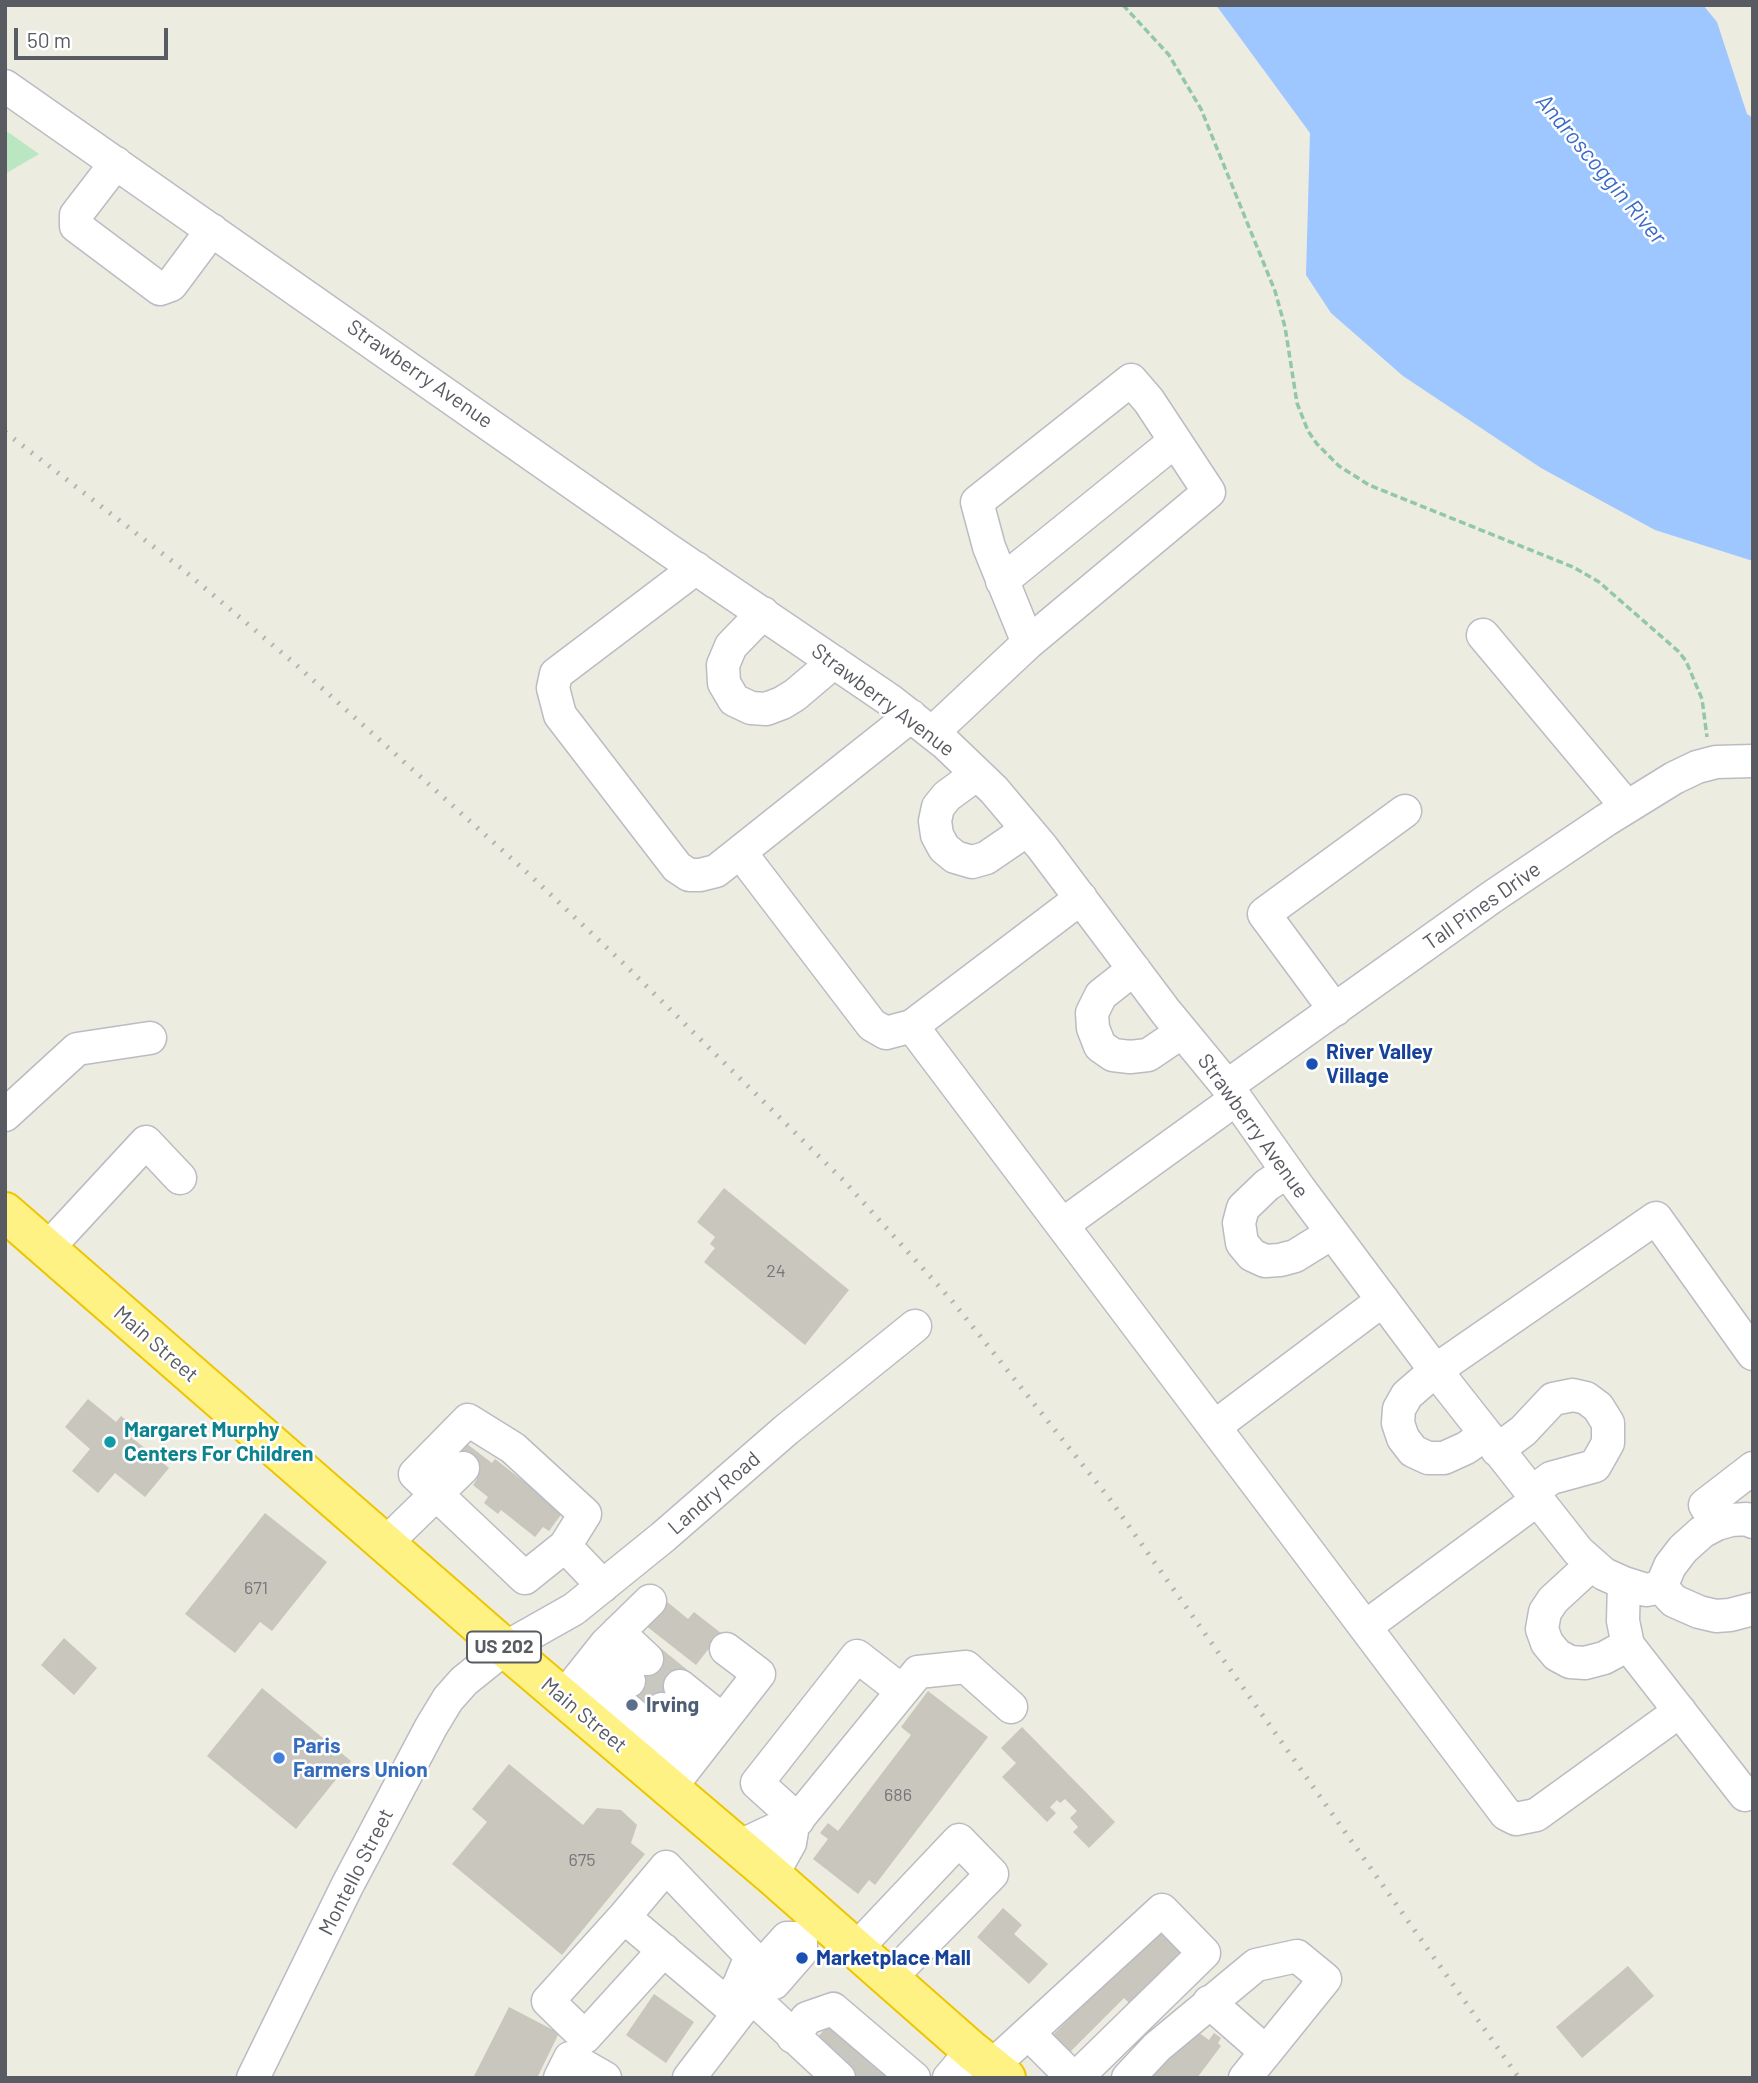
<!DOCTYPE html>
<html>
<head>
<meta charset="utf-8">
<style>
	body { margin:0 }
	#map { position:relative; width:1758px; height:2083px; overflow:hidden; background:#edece0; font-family:Barlow,sans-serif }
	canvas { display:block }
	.frame { position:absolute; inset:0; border:7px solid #595b62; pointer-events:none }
	.scale { position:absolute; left:14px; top:28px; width:154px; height:32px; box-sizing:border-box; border:4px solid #595b62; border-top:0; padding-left:9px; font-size:21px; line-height:24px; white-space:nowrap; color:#595b62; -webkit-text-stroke:5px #fff; paint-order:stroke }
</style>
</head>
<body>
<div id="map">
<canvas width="1758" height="2083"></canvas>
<div class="frame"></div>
<div class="scale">50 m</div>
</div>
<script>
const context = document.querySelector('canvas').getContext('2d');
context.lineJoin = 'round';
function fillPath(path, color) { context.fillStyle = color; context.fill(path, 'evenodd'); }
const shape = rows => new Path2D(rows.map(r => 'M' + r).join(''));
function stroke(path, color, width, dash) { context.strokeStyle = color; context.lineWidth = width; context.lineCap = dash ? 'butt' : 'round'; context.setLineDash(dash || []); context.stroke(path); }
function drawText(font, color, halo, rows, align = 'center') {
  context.font = font + ' Barlow,sans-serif'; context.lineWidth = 5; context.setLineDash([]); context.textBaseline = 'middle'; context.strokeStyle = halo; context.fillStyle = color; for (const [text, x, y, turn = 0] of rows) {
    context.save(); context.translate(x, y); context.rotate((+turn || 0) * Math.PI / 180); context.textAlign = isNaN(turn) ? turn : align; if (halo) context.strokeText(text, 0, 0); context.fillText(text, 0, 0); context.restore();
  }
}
const green = shape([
	[5,130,39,154,5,174]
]);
const water = shape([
	[1216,5,1703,5,1717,22,1747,114,1753,118,1753,561,1655,530,1541,468,1403,376,1331,313,1306,275,1310,133]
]);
const building = shape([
	[724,1188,849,1290,805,1345,704,1262,715,1248,710,1244,715,1237,697,1222],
	[88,1399,116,1422,121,1416,136,1428,130,1436,169,1468,145,1497,115,1473,98,1493,72,1471,90,1449,65,1427],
	[467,1444,492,1463,495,1459,563,1512,549,1531,543,1527,535,1537,501,1510,498,1514,484,1503,488,1497,473,1485,477,1479,454,1461],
	[265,1513,327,1562,272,1631,260,1622,235,1653,185,1614],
	[665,1600,688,1619,694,1612,721,1633,696,1665,645,1625],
	[64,1638,97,1668,74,1695,41,1665],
	[658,1646,691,1673,652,1722,618,1695],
	[262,1688,351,1761,296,1829,207,1756],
	[928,1691,988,1737,875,1885,869,1880,858,1894,813,1859,828,1839,820,1833,828,1823,838,1831,911,1735,901,1727],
	[1022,1727,1115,1822,1089,1848,1073,1832,1078,1827,1070,1818,1077,1811,1065,1799,1060,1803,1057,1800,1050,1807,1056,1813,1047,1822,1002,1777,1016,1763,1001,1748],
	[509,1764,583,1825,597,1808,621,1810,637,1825,631,1843,645,1854,562,1955,452,1864,487,1822,472,1809],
	[1003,1908,1022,1925,1014,1934,1048,1964,1029,1984,977,1937],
	[1160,1926,1185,1951,1132,2006,1124,1998,1069,2053,1052,2036],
	[1628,1966,1654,1996,1582,2058,1556,2027],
	[654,1994,694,2022,666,2063,626,2035],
	[509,2007,559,2033,537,2078,473,2078],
	[831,2022,895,2078,859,2078,815,2040],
	[1188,2025,1209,2040,1214,2033,1221,2038,1218,2043,1221,2046,1197,2078,1149,2078]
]);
const minorTunnel = shape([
	[647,1659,680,1686],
	[629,1681,662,1709],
	[836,2058,853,2041],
	[859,2078,875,2061]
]);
const path = shape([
	[1123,5,1169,55,1201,109,1275,291,1285,327,1297,403,1308,431,1317,444,1339,466,1369,485,1573,567,1599,582,1678,651,1686,661,1702,699,1707,737]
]);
const minor = shape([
	[5,86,667,549,891,701,946,744,994,790,1042,847,1166,1012,1227,1086,1299,1188,1426,1358,1578,1551,1604,1574,1624,1583,1646,1590,1661,1587],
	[116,163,76,215,76,226,160,289,171,285,212,230],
	[696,568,556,674,553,688,560,715,677,867,689,875,700,875,716,871,740,852,872,1025,886,1033,912,1026,1506,1814,1516,1819,1536,1815,1680,1711],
	[1002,581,1175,441],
	[763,613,731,646,723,665,724,683,734,700,751,708,766,709,782,703,795,695,834,662],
	[1483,635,1627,807],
	[932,733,1028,643,1209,492,1149,401,1131,380,977,502,989,547,1028,643],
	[977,774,947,796,938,807,935,821,937,835,944,848,955,857,972,862,986,858,1027,830],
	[740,852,911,716],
	[1134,969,1101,995,1092,1013,1093,1028,1100,1046,1113,1055,1130,1057,1148,1055,1182,1032],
	[1335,1010,1264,914,1405,811],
	[912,1026,1081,898],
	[1227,1086,1492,897,1606,820,1674,778,1697,767,1716,762,1753,761],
	[5,1115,77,1049,150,1038],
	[1287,1172,1267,1185,1243,1208,1239,1223,1242,1243,1252,1255,1265,1261,1280,1260,1295,1256,1332,1233],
	[1062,1225,1236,1099],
	[47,1249,146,1142,180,1178],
	[1214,1427,1383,1300],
	[1486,1434,1466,1448,1444,1458,1428,1458,1413,1451,1403,1438,1398,1423,1399,1409,1407,1395,1436,1370,1656,1218,1753,1354],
	[1497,1450,1523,1431,1553,1399,1573,1395,1586,1398,1598,1407,1608,1423,1608,1443,1595,1466,1551,1478,1532,1492],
	[1753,1522,1747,1519,1731,1520,1717,1524,1702,1532,1683,1549,1670,1566,1661,1587,1674,1601,1699,1612,1716,1616,1730,1615,1753,1609],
	[1717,1524,1705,1505,1753,1468],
	[386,1543,463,1468],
	[565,1546,525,1578,415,1474,468,1420,513,1448,585,1514,565,1546,603,1586],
	[1591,1565,1553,1600,1545,1612,1542,1629,1547,1643,1557,1655,1570,1662,1585,1663,1604,1658,1628,1645],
	[1624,1583,1623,1621,1628,1645,1745,1795],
	[1365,1627,1537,1500],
	[618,1632,647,1659],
	[596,1657,629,1681],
	[584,1672,689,1763],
	[680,1686,721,1719],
	[571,1688,606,1644,650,1601],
	[662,1709,704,1743],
	[670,1788,759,1674,726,1649],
	[798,1820,757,1783,857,1656,902,1691],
	[738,1847,774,1830,793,1825],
	[666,1867,751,1956,739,1985,726,2003,624,1917,666,1867],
	[772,1875,790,1843,793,1825,918,1672,966,1667,1011,1707],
	[624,1917,548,2001,585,2037,664,1950],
	[855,1950,959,1840,992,1874,889,1979],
	[739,1985,839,2078],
	[1209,2002,1266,2052],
	[1028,2033,1073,2078],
	[793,2037,807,2018,833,2009,914,2078],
	[992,2066,1162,1910,1204,1953,1076,2078],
	[253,2078,347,1886,431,1727,448,1699,464,1681,505,1648,574,1609,663,1537,786,1430,915,1326],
	[560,2078,570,2058,605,2078],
	[689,2078,761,1984,761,1967,787,1938,801,1938,801,1952,774,1983,761,1984],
	[949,2078,972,2051],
	[1128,2078,1157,2047,1256,1965,1297,1956,1325,1979,1245,2078]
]);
const highway = shape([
	[5,1212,505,1648,772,1875,972,2051,1006,2078]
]);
const rail = shape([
	[5,432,181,568,294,663,532,877,624,964,844,1181,953,1302,1109,1498,1519,2078]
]);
const markers = [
	[1312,1064,7,"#1a4fb4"],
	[110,1442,7,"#0f9aa8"],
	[632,1705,7,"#5c6f8a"],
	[279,1758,7,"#3f7fe0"],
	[802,1958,7,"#1a4fb4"]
];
const numberNames = [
	["24",776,1271],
	["671",256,1588],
	["686",898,1795],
	["675",582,1860]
];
const shields = [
	[504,1647,74]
];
const shieldNames = [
	["US 202",504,1647]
];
const streetNames = [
	["Strawberry Avenue",420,374,35],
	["Strawberry Avenue",883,700,37],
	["Tall Pines Drive",1482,906,-35],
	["Strawberry Avenue",1253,1126,54],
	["Main Street",156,1344,41],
	["Landry Road",714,1493,-41],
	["Main Street",584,1715,40],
	["Montello Street",356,1872,-63]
];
const transitNames = [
	["River Valley",1326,1052],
	["Village",1326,1076],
	["Marketplace Mall",816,1958]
];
const cultureNames = [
	["Margaret Murphy",124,1430],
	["Centers For Children",124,1454]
];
const serviceNames = [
	["Irving",646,1705]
];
const shopNames = [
	["Paris",293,1746],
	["Farmers Union",293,1770]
];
const waterNames = [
	["Androscoggin River",1601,169,50]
];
fillPath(green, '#bae6c1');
fillPath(water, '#9ec6ff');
fillPath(building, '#c8c6bd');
stroke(minorTunnel, '#c8c8c0', 32, [32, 16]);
stroke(minor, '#bbbcc3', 35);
stroke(highway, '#edc600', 42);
stroke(path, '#93c7a9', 3.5, [7, 3.5]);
stroke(minor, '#fff', 32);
stroke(highway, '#fff285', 38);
stroke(rail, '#b4b4b5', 5, [2, 9]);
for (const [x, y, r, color] of markers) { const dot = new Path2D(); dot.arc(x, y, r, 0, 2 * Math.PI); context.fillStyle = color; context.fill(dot); stroke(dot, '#fff', 2.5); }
drawText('18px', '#757679', null, numberNames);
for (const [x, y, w] of shields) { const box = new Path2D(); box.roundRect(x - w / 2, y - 15.5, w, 31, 5); context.fillStyle = '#fff'; context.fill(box); stroke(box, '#595b62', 2); }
drawText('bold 19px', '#595b62', null, shieldNames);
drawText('21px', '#595b62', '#fff', streetNames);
drawText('bold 21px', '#164399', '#fff', transitNames, 'left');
drawText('bold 21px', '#0d838f', '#fff', cultureNames, 'left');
drawText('bold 21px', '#4e5e75', '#fff', serviceNames, 'left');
drawText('bold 21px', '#366cbe', '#fff', shopNames, 'left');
drawText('italic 23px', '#3b6bc8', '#fff', waterNames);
</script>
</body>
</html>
